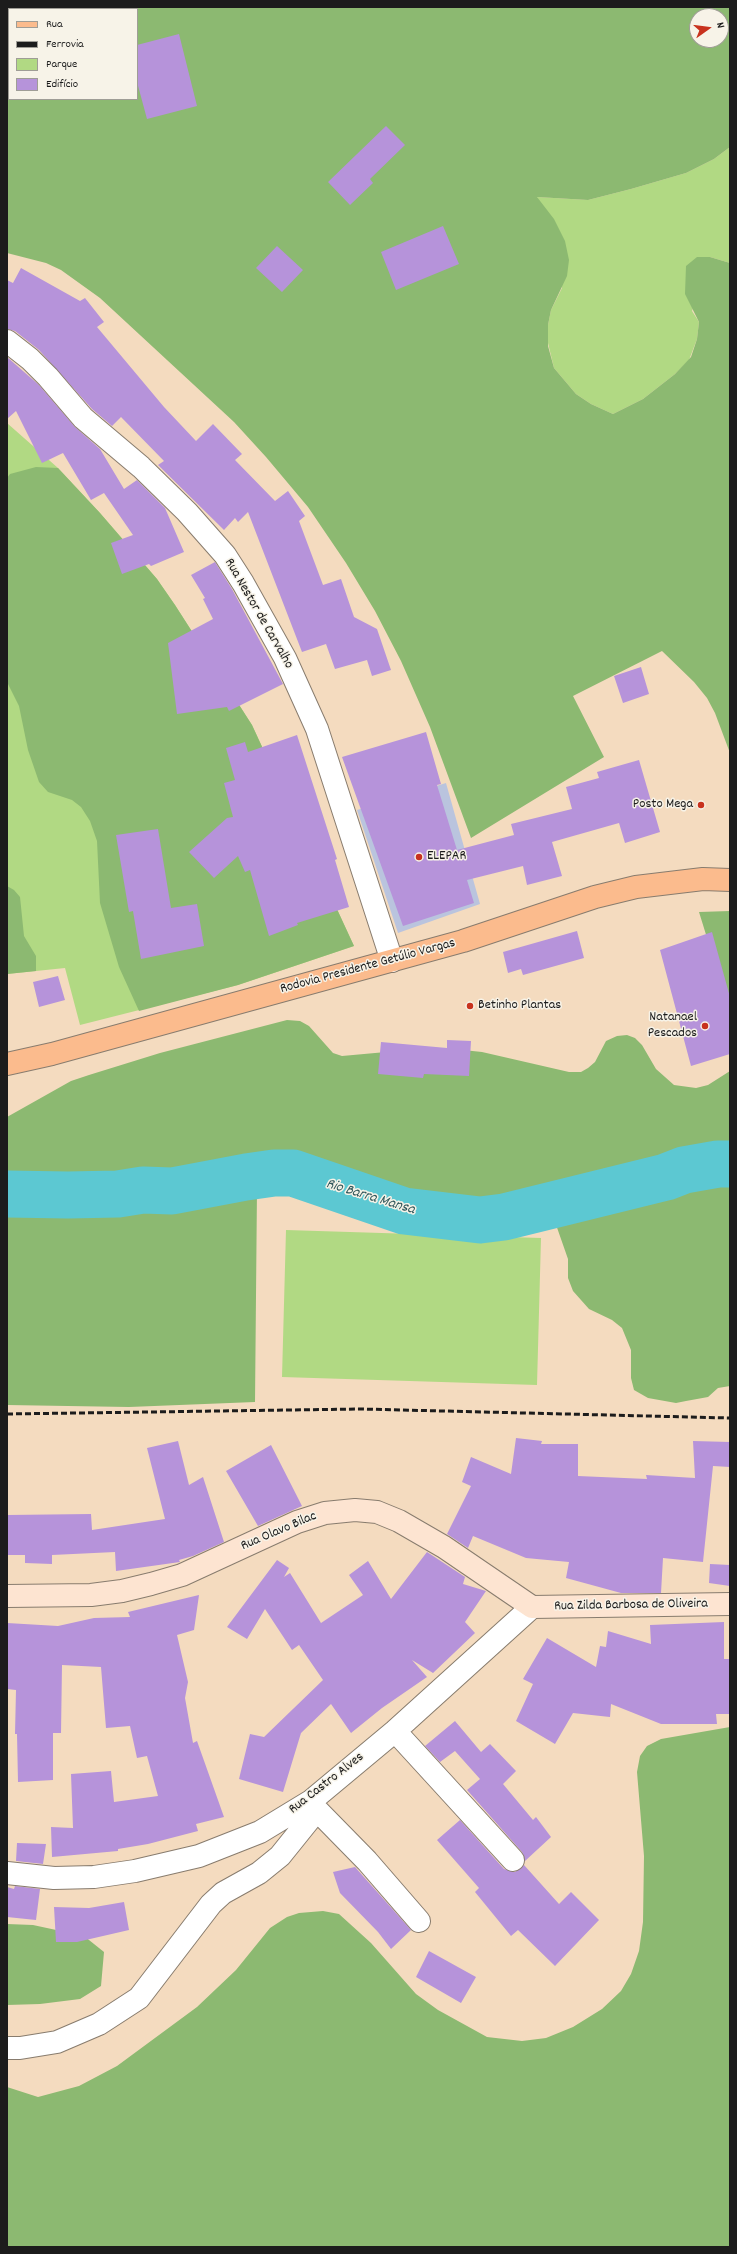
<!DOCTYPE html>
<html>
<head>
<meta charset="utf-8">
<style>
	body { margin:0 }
	#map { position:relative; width:737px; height:2254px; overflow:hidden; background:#f4dbbf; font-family:Dekko,sans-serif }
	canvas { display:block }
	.frame { position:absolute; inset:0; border:8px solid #1c1c1c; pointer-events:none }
	.legend { position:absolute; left:8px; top:8px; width:130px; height:92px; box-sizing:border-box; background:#f7f3e8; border:1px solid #9f9d96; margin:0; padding:5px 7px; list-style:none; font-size:12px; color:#1c1c1c }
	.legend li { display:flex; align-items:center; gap:8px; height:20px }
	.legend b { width:20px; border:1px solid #9f9d96 }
	.north { position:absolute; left:689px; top:8px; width:40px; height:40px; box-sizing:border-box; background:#f7f3e8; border:1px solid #9f9d96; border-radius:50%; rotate:76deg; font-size:11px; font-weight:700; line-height:16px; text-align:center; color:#1c1c1c }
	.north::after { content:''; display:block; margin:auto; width:14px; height:18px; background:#c8321e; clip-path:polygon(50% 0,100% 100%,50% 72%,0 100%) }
</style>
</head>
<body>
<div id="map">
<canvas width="737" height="2254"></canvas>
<div class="frame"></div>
<ul class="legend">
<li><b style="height:5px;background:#fbbb8d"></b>Rua</li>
<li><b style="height:5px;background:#1c1c1c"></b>Ferrovia</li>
<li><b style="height:11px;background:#b1d983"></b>Parque</li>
<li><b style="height:11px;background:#b693da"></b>Edifício</li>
</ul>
<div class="north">N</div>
</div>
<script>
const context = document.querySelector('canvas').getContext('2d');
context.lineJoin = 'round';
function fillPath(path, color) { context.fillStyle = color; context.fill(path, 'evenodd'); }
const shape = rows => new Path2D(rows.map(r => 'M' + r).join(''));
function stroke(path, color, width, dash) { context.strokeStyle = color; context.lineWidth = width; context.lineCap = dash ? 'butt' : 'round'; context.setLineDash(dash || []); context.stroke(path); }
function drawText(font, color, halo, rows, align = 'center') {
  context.font = font + ' Dekko,sans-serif'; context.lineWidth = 3; context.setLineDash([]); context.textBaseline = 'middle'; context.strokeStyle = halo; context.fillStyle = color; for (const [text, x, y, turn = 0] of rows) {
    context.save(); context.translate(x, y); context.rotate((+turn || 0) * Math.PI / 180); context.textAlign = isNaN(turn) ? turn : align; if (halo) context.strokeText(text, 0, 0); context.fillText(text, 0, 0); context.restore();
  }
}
const industrial = shape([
	[446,783,480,904,398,933,357,810]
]);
const green = shape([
	[730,147,730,263,710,257,692,311,699,322,697,339,689,360,675,374,643,399,613,414,591,404,576,394,554,368,548,343,548,325,551,310,562,288,537,197,588,200,631,189,686,173,714,159],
	[7,423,58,468,100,513,157,579,175,605,252,725,354,946,238,985,80,1025,65,968,7,974],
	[286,1230,541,1238,537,1385,282,1377]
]);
const forest = shape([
	[7,7,730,7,730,147,714,159,686,173,631,189,588,200,537,197,554,219,565,241,569,260,567,276,551,310,548,325,548,346,554,368,576,394,591,404,613,414,643,399,675,374,691,357,697,339,699,322,685,294,686,266,697,257,710,257,730,263,730,753,715,713,707,698,694,682,662,651,573,696,604,757,471,838,430,727,401,661,375,611,346,563,308,507,266,457,234,422,100,298,61,270,46,263,7,253],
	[9,9,137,9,137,99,9,99],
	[697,16,721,16,721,40,697,40],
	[36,467,58,468,100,513,157,579,175,605,252,725,354,946,238,985,139,1011,119,967,100,903,97,841,90,821,81,807,72,800,48,792,39,782,28,750,19,706,7,682,7,478,10,474],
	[7,886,14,890,20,897,24,936,36,956,36,971,7,974],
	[730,911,730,1012,699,912],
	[287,1020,300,1021,309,1026,333,1053,342,1056,397,1051,463,1050,482,1052,569,1072,581,1072,588,1068,595,1062,606,1041,617,1036,627,1035,635,1038,642,1045,656,1069,674,1085,696,1088,708,1085,730,1071,730,1153,508,1200,475,1204,396,1197,367,1188,327,1161,261,1154,242,1155,172,1179,146,1183,79,1187,7,1180,7,1117,71,1081,89,1075,160,1053],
	[730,1172,730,1386,718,1388,708,1397,686,1401,676,1403,648,1398,634,1390,631,1378,631,1350,622,1328,612,1320,589,1309,573,1291,568,1278,568,1259,554,1219,697,1179],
	[257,1189,255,1402,129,1407,7,1405,7,1207,180,1200],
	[730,1727,730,2247,7,2247,7,2087,38,2097,79,2086,117,2066,197,2007,236,1970,270,1928,287,1917,299,1913,323,1911,339,1914,371,1943,416,1994,438,2010,487,2037,522,2041,546,2038,573,2027,602,2009,621,1991,631,1974,639,1951,643,1922,644,1856,637,1772,640,1756,647,1746,661,1739],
	[7,1924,33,1925,84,1936,104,1952,101,1986,80,1999,40,2004,7,2005]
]);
const river = shape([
	[7,1194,68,1195,118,1194,143,1190,172,1191,246,1177,274,1173,293,1173,404,1211,480,1220,504,1217,666,1177,684,1170,718,1164,730,1164]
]);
const building = shape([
	[179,34,197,106,147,119,137,82,137,45],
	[386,126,405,145,370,179,373,183,350,205,328,182],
	[443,226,459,264,396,290,381,252],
	[277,246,303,270,282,292,256,268],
	[21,268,80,301,85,298,104,322,97,327,164,407,196,441,213,424,242,454,235,460,275,501,288,491,305,516,299,521,323,585,341,579,354,617,377,629,391,670,372,676,367,660,335,669,326,644,302,652,248,512,238,522,235,518,224,530,158,465,164,461,121,417,112,426,92,409,39,350,15,331,7,329,7,280,13,283],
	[7,357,39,385,75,427,100,449,124,489,137,480,165,508,184,552,151,566,149,564,122,574,111,543,133,535,104,493,91,500,63,453,42,463,16,411,7,419],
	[215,562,232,589,283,684,229,711,227,707,177,714,168,643,213,619,203,599,205,598,191,575],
	[641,667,649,694,623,703,614,676],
	[426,732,441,784,437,785,457,850,514,835,511,824,572,809,566,787,599,778,597,772,639,760,660,832,625,843,619,823,552,842,562,876,527,885,523,866,467,880,474,903,403,926,342,757],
	[297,735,337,859,335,860,349,907,297,923,298,925,269,936,250,870,245,872,238,856,214,878,189,852,227,818,233,817,224,783,235,780,226,748,245,742,248,752],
	[158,829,171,908,197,904,204,946,141,959,133,911,129,912,116,835],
	[577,931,584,958,523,975,521,969,508,973,503,952],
	[712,932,730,997,730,1054,691,1066,660,950],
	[58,976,65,1000,39,1007,33,982],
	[447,1040,471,1041,469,1076,424,1074,423,1078,378,1074,381,1042,447,1048],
	[516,1438,542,1441,541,1444,578,1444,578,1476,647,1479,646,1475,695,1478,693,1441,730,1442,730,1467,713,1466,703,1562,663,1558,661,1593,621,1593,566,1578,569,1562,526,1558,473,1536,468,1548,447,1534,471,1486,462,1482,471,1457,511,1474],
	[178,1441,189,1485,203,1477,224,1542,193,1556,179,1560,180,1562,116,1571,115,1552,52,1555,52,1564,25,1563,25,1555,7,1555,7,1515,91,1514,92,1530,165,1519,147,1448],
	[271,1445,302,1506,258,1526,226,1471],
	[427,1552,465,1577,463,1584,486,1591,465,1622,475,1633,433,1673,412,1660,427,1677,382,1708,351,1733,331,1704,301,1733,283,1792,239,1779,250,1734,264,1737,323,1680,299,1645,292,1650,265,1609,247,1639,227,1627,277,1560,289,1568,284,1577,290,1573,321,1623,363,1595,349,1575,368,1561,391,1599],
	[710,1564,730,1565,730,1586,709,1583],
	[199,1595,194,1630,177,1635,188,1682,185,1698,193,1743,197,1741,224,1817,196,1824,198,1831,148,1844,118,1849,118,1851,52,1857,51,1827,73,1828,71,1774,111,1771,114,1802,158,1796,147,1756,137,1758,130,1726,106,1728,101,1667,62,1665,61,1733,53,1733,53,1780,18,1782,17,1734,15,1734,16,1690,7,1689,7,1623,58,1626,94,1618,130,1617,128,1612],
	[724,1622,724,1659,730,1659,730,1714,716,1714,717,1724,661,1724,611,1704,610,1717,573,1713,555,1744,516,1721,533,1684,523,1679,547,1638,596,1667,600,1646,606,1647,608,1631,651,1644,650,1625],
	[455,1721,481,1752,490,1744,516,1771,503,1784,533,1820,536,1817,551,1837,525,1861,522,1852,467,1790,480,1779,455,1751,440,1762,425,1746],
	[460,1820,504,1869,515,1872,524,1865,559,1904,571,1892,599,1920,555,1966,518,1930,511,1936,475,1892,479,1888,437,1840],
	[17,1843,46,1844,43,1864,16,1861],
	[355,1867,411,1930,391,1949,378,1932,340,1893,333,1872],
	[15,1886,40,1889,36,1920,7,1917,7,1887,14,1889],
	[124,1902,129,1930,77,1942,56,1942,54,1907,89,1908],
	[429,1951,476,1977,461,2003,416,1977]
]);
const street = shape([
	[7,341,30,359,48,377,83,418,141,467,187,512,225,555,243,583,285,658,317,729,392,961],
	[395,1731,513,1860],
	[311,1801,317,1810,367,1861,419,1921],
	[7,1873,54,1878,94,1877,135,1871,199,1856,260,1832,311,1801,395,1731,532,1607],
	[7,2048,20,2048,57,2042,99,2024,139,1998,211,1904,223,1893,259,1873,280,1856,317,1810]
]);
const secondary = shape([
	[7,1596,91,1595,122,1591,151,1584,182,1575,297,1522,325,1513,355,1510,377,1512,399,1521,444,1547,532,1607,730,1604]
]);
const primary = shape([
	[7,1064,52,1054,463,941,595,897,636,887,703,879,730,880]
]);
const rail = shape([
	[7,1414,361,1409,730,1418]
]);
const markers = [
	[701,805,4,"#c8321e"],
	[419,857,4,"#c8321e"],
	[470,1006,4,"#c8321e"],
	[705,1026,4,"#c8321e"]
];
const streetNames = [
	["Rua Nestor de Carvalho",258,614,60],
	["Rodovia Presidente Getúlio Vargas",368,967,-15],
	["Rua Olavo Bilac",279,1532,-23],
	["Rua Zilda Barbosa de Oliveira",631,1606,-1],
	["Rua Castro Alves",327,1784,-38]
];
const poiNames = [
	["Posto Mega",693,805],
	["ELEPAR",427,857,"left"],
	["Betinho Plantas",478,1006,"left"],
	["Natanael",697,1018],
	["Pescados",697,1034]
];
const waterNames = [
	["Rio Barra Mansa",370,1198,17]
];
fillPath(industrial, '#bac4de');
fillPath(green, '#b1d983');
fillPath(forest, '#8cb971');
stroke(river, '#5cc8d2', 47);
fillPath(building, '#b693da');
stroke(street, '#887c6e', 24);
stroke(secondary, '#887c6e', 24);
stroke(primary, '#887c6e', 24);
stroke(street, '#fff', 22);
stroke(secondary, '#fde4d1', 22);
stroke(primary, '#fbbb8d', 22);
stroke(rail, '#1c1c1c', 3, [6, 3]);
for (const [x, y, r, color] of markers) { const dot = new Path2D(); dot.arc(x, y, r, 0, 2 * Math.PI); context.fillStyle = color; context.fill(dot); stroke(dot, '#f7f3e8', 1.5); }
drawText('14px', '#1c1c1c', '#f7f3e8', streetNames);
drawText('14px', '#1c1c1c', '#f7f3e8', poiNames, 'right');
drawText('italic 15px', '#32585c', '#f7f3e8', waterNames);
</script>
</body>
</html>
